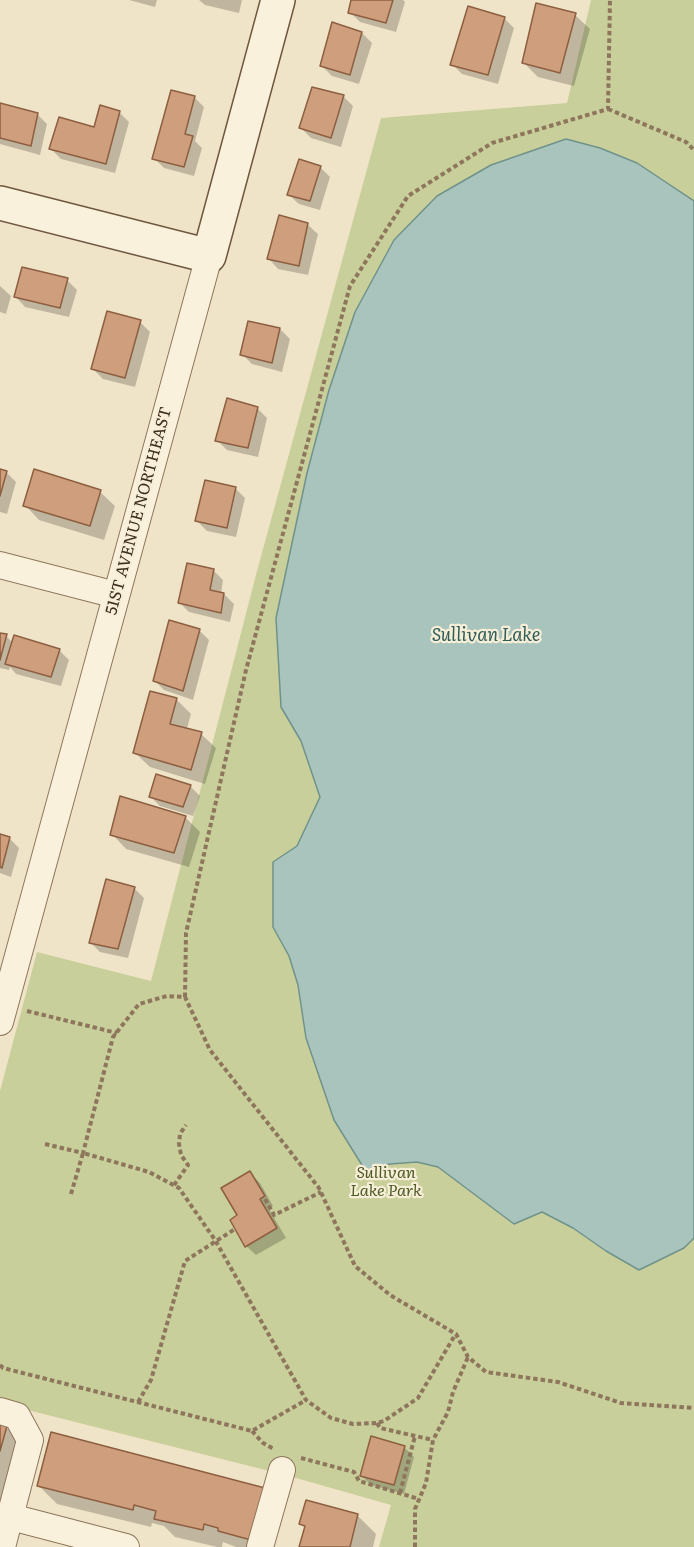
<!DOCTYPE html>
<html>
<head>
<meta charset="utf-8">
<style>
	body { margin:0 }
	canvas { display:block; background:#f0e4c8 }
</style>
</head>
<body>
<canvas width="694" height="1547"></canvas>
<script>
const context = document.querySelector('canvas').getContext('2d');
context.lineJoin = 'round';
function fillPath(path, color) { context.fillStyle = color; context.fill(path, 'evenodd'); }
const shape = rows => new Path2D(rows.map(r => 'M' + r).join(''));
function stroke(path, color, width, dash) { context.strokeStyle = color; context.lineWidth = width; context.lineCap = dash ? 'butt' : 'round'; context.setLineDash(dash || []); context.stroke(path); }
function drawText(font, color, halo, rows, align = 'center') {
  context.font = font + ' Literata,serif'; context.lineWidth = 4.5; context.setLineDash([]); context.textBaseline = 'middle'; context.strokeStyle = halo; context.fillStyle = color; for (const [text, x, y, turn = 0] of rows) {
    context.save(); context.translate(x, y); context.rotate((+turn || 0) * Math.PI / 180); context.textAlign = isNaN(turn) ? turn : align; if (halo) context.strokeText(text, 0, 0); context.fillText(text, 0, 0); context.restore();
  }
}
const green = shape([
	[591,0,694,0,694,1547,379,1547,391,1505,289,1476,0,1403,0,1091,37,952,151,981,257,571,381,118,567,103]
]);
const water = shape([
	[566,139,600,148,637,163,694,201,694,1238,684,1248,639,1270,606,1251,573,1228,542,1212,514,1224,438,1167,417,1162,390,1164,365,1170,334,1120,306,1038,298,985,289,956,273,927,273,862,297,846,320,797,301,741,281,707,276,618,307,473,329,390,355,312,394,240,437,196,491,165,566,139]
]);
const shadow = shape([
	[129,0,157,0,155,7],
	[199,0,242,0,239,13,205,5],
	[353,0,403,0,405,2,396,32,360,22,350,12],
	[575,15,590,29,574,86,538,77,523,62],
	[505,19,514,28,498,84,462,74,452,64],
	[362,33,372,43,359,84,332,76,322,66],
	[194,97,204,107,195,141,202,148,194,176,164,168,154,158],
	[344,97,353,106,341,147,311,138,301,128],
	[0,104,37,114,47,124,40,155,0,144],
	[119,112,129,122,115,173,61,159,51,149,95,128],
	[320,167,330,177,320,210,299,204,289,195],
	[308,225,318,234,308,275,278,269,269,259],
	[67,280,77,290,69,317,25,307,16,297],
	[0,286,11,296,6,314,0,312],
	[140,322,150,332,135,387,103,379,93,369],
	[280,329,290,339,282,372,252,364,242,354],
	[257,408,267,418,258,457,227,450,217,440],
	[0,470,6,472,16,482,7,514,0,512],
	[235,488,245,498,236,537,207,531,197,521],
	[100,492,115,506,104,540,39,520,25,505],
	[213,570,223,580,221,594,224,594,234,604,230,622,189,612,180,603],
	[199,630,209,640,193,700,164,690,154,680],
	[0,634,6,636,13,643,59,650,69,660,61,686,16,674,10,667,9,670,0,668],
	[176,699,191,714,187,728,201,734,216,748,205,784,150,767,135,753],
	[190,786,200,796,193,816,160,806,150,796],
	[185,817,200,832,189,867,126,849,112,834],
	[0,835,9,838,19,848,11,877,0,873],
	[134,888,144,898,128,958,100,952,90,942],
	[250,1173,260,1183,273,1206,269,1209,286,1238,256,1255,246,1246,239,1216],
	[0,1426,6,1427,25,1446,0,1534],
	[404,1447,414,1457,404,1494,371,1485,361,1475],
	[38,1485,265,1489,273,1547,236,1547,223,1542,222,1547,217,1547,175,1537,164,1526,152,1523,151,1527,57,1504],
	[357,1515,376,1534,373,1547,301,1547,306,1528,301,1524]
]);
const building = shape([
	[351,0,393,0,386,23,348,13,351,0],
	[536,3,576,13,560,73,522,63,536,3],
	[468,6,505,17,488,75,450,65,468,6],
	[332,22,362,32,350,75,320,66,332,22],
	[312,87,344,95,331,138,299,128,312,87],
	[171,90,195,96,185,134,193,136,184,167,152,159,171,90],
	[0,103,38,113,31,146,0,138,0,103],
	[100,105,120,111,106,164,49,149,59,117,94,127,100,105],
	[299,159,321,166,310,201,287,195,299,159],
	[279,215,308,223,299,266,267,259,279,215],
	[22,267,68,278,60,308,14,297,22,267],
	[107,311,141,320,125,378,91,369,107,311],
	[248,321,280,328,272,363,240,355,248,321],
	[227,398,258,407,248,448,215,441,227,398],
	[0,469,7,471,0,496,0,469],
	[34,469,101,490,90,526,23,506,34,469],
	[205,480,236,487,227,528,195,521,205,480],
	[187,563,214,569,210,590,224,593,221,613,178,603,187,563],
	[169,620,200,629,183,691,153,681,169,620],
	[0,633,7,634,0,660,0,633],
	[14,635,60,649,51,677,5,664,14,635],
	[150,691,177,698,170,724,202,732,191,770,133,753,150,691],
	[156,774,191,785,183,807,149,797,156,774],
	[120,796,186,816,174,853,110,835,120,796],
	[0,834,10,837,2,868,0,867,0,834],
	[106,879,135,887,118,949,89,943,106,879],
	[250,1171,265,1196,260,1199,277,1228,245,1247,230,1220,237,1215,221,1188,250,1171],
	[0,1424,7,1426,0,1451,0,1424],
	[51,1432,265,1488,251,1540,218,1531,218,1528,204,1524,203,1530,154,1519,156,1511,134,1505,133,1510,37,1486,51,1432],
	[371,1436,405,1446,394,1485,360,1476,371,1436],
	[306,1500,358,1514,350,1547,299,1547,305,1526,299,1524,306,1500]
]);
const path = shape([
	[608,109,686,142,694,150],
	[185,997,186,933,246,670,350,286,408,196,492,143,608,109,610,0],
	[27,1011,117,1033],
	[45,1144,83,1153,113,1037,139,1004,167,996,185,997,210,1050,319,1188,355,1266,390,1295,456,1334,468,1357,486,1372,558,1382,621,1403,694,1408],
	[174,1185,188,1165,181,1155,179,1144,180,1134,186,1125],
	[71,1194,83,1153,149,1172,179,1188,215,1240,306,1400,331,1418,353,1424,377,1423,384,1421,418,1398,455,1335],
	[265,1199,274,1215,321,1192],
	[0,1365,3,1368,252,1431,306,1400],
	[138,1402,151,1380,185,1261,235,1229],
	[377,1423,380,1428,433,1440],
	[252,1431,263,1443,274,1449],
	[301,1458,354,1472,359,1481,419,1499],
	[400,1493,415,1436],
	[415,1547,415,1509,426,1483,433,1440,448,1412,453,1392,468,1357]
]);
const street = shape([
	[0,565,116,595],
	[0,1022,209,256],
	[0,1411,17,1416,30,1440,2,1547],
	[11,1517,126,1547],
	[260,1547,282,1470]
]);
const secondary = shape([
	[0,203,209,256,278,0]
]);
const streetNames = [
	["51ST AVENUE NORTHEAST",139,511,-75]
];
const parkNames = [
	["Sullivan",386,1173],
	["Lake Park",386,1191]
];
const waterNames = [
	["Sullivan Lake",486,636]
];
fillPath(green, '#c9cf9b');
fillPath(water, '#a9c4bc');
stroke(water, '#6f938a', 1.5);
fillPath(shadow, '#0003');
fillPath(building, '#cf9f7d');
stroke(building, '#8d5f41', 1.5);
stroke(street, '#8d765c', 28);
stroke(secondary, '#6f573f', 36);
stroke(path, '#8d765c', 4, [4.5, 3]);
stroke(street, '#faf1dc', 26);
stroke(secondary, '#faf1dc', 33);
drawText('16px', '#3d2e20', '#f7eed8', streetNames);
drawText('italic 16px', '#4d5a26', '#f7eed8', parkNames);
drawText('italic 18px', '#2f5d5a', '#f7eed8', waterNames);
</script>
</body>
</html>
